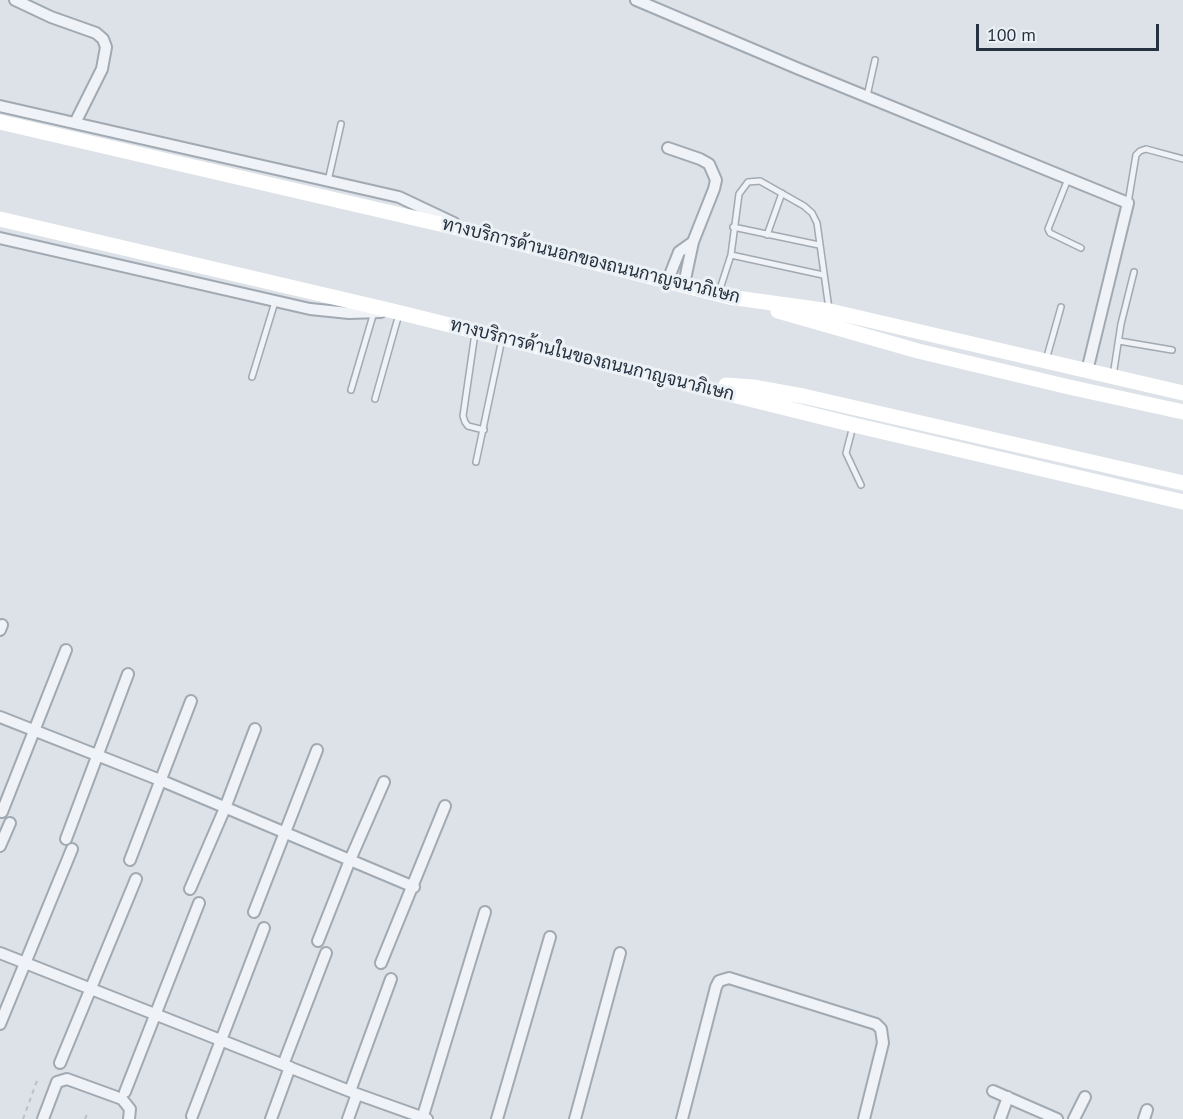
<!DOCTYPE html>
<html>
<head>
<meta charset="utf-8">
<style>
	body { margin:0 }
	#map { position:relative; width:1183px; height:1119px; overflow:hidden; background:#dce2e8; font-family:"PT Sans",sans-serif }
	canvas { display:block }
	.scale { position:absolute; left:976px; top:24px; width:183px; height:27px; box-sizing:border-box; border:3px solid #25313f; border-top:0; padding-left:8px; font-size:18px; line-height:21px; white-space:nowrap; color:#25313f; -webkit-text-stroke:4px #ecf1f5; paint-order:stroke }
</style>
</head>
<body>
<div id="map">
<canvas width="1183" height="1119"></canvas>
<div class="scale">100 m</div>
</div>
<script>
const context = document.querySelector('canvas').getContext('2d');
context.lineJoin = 'round';
const shape = rows => new Path2D(rows.map(r => 'M' + r).join(''));
function stroke(path, color, width, dash) { context.strokeStyle = color; context.lineWidth = width; context.lineCap = dash ? 'butt' : 'round'; context.setLineDash(dash || []); context.stroke(path); }
function drawText(font, color, halo, rows, align = 'center') {
  context.font = font + ' "PT Sans",Sarabun,sans-serif'; context.lineWidth = 6; context.setLineDash([]); context.textBaseline = 'middle'; context.strokeStyle = halo; context.fillStyle = color; for (const [text, x, y, turn = 0] of rows) {
    context.save(); context.translate(x, y); context.rotate((+turn || 0) * Math.PI / 180); context.textAlign = isNaN(turn) ? turn : align; if (halo) context.strokeText(text, 0, 0); context.fillText(text, 0, 0); context.restore();
  }
}
const path = shape([
	[23,1119,38,1078],
	[85,1119,88,1111]
]);
const service = shape([
	[867,96,875,60],
	[1068,179,1048,229,1050,233,1081,248],
	[328,181,341,124],
	[1128,203,1136,155,1140,151,1146,149,1183,159],
	[733,227,819,245],
	[767,235,782,193],
	[731,255,823,275],
	[719,292,731,255,739,194,748,182,760,181,804,206,812,213,817,223,829,309],
	[475,333,463,416,465,422,468,426,484,430],
	[1119,341,1172,350],
	[1046,360,1061,307],
	[1113,376,1121,324,1134,272],
	[252,377,275,302],
	[351,390,374,312],
	[375,399,399,314],
	[853,426,846,453,861,485],
	[476,462,502,339]
]);
const minor = shape([
	[15,0,51,17,96,33,103,39,106,47,102,69,75,123],
	[636,0,799,69,1128,203,1087,371],
	[0,106,399,197,454,223],
	[668,148,700,159,709,164,716,180,714,189,693,242,684,284],
	[0,238,310,309,349,313,381,312],
	[668,280,679,252,693,242],
	[0,630,2,625],
	[0,717,160,780,414,887],
	[2,812,66,650],
	[66,839,128,674],
	[0,846,10,823],
	[130,860,191,701],
	[190,889,225,808,255,729],
	[254,912,317,750],
	[318,941,350,860,384,782],
	[0,953,357,1094,427,1119],
	[381,963,445,806],
	[0,1024,72,849],
	[60,1063,136,879],
	[283,1065,326,953],
	[350,1091,391,979],
	[993,1091,1057,1119],
	[125,1092,199,903],
	[192,1116,264,928],
	[43,1119,57,1082,67,1079,122,1099,130,1109,129,1119],
	[271,1119,290,1067],
	[348,1119,357,1094],
	[422,1119,485,912],
	[497,1119,550,937],
	[575,1119,620,953],
	[682,1119,716,987,719,981,729,978,876,1024,881,1029,883,1043,864,1119],
	[1000,1119,1008,1097],
	[1074,1119,1085,1097],
	[1144,1119,1147,1110]
]);
const secondary = shape([
	[0,122,470,231,729,297,830,311,1183,393],
	[0,219,393,311,854,425,1183,502],
	[778,311,918,351,1069,387,1183,412],
	[726,385,753,387,803,396,1183,483]
]);
const streetNames = [
	["ทางบริการด้านนอกของถนนกาญจนาภิเษก",591,261,14],
	["ทางบริการด้านในของถนนกาญจนาภิเษก",592,360,14]
];
stroke(service, '#a1a9b2', 8);
stroke(minor, '#a1a9b2', 14);
stroke(path, '#bac0c6', 2, [4.5, 4.5]);
stroke(service, '#eff2f6', 5);
stroke(minor, '#eff2f6', 10);
stroke(secondary, '#fff', 15);
drawText('18px', '#25313f', '#ecf1f5', streetNames);
</script>
</body>
</html>
